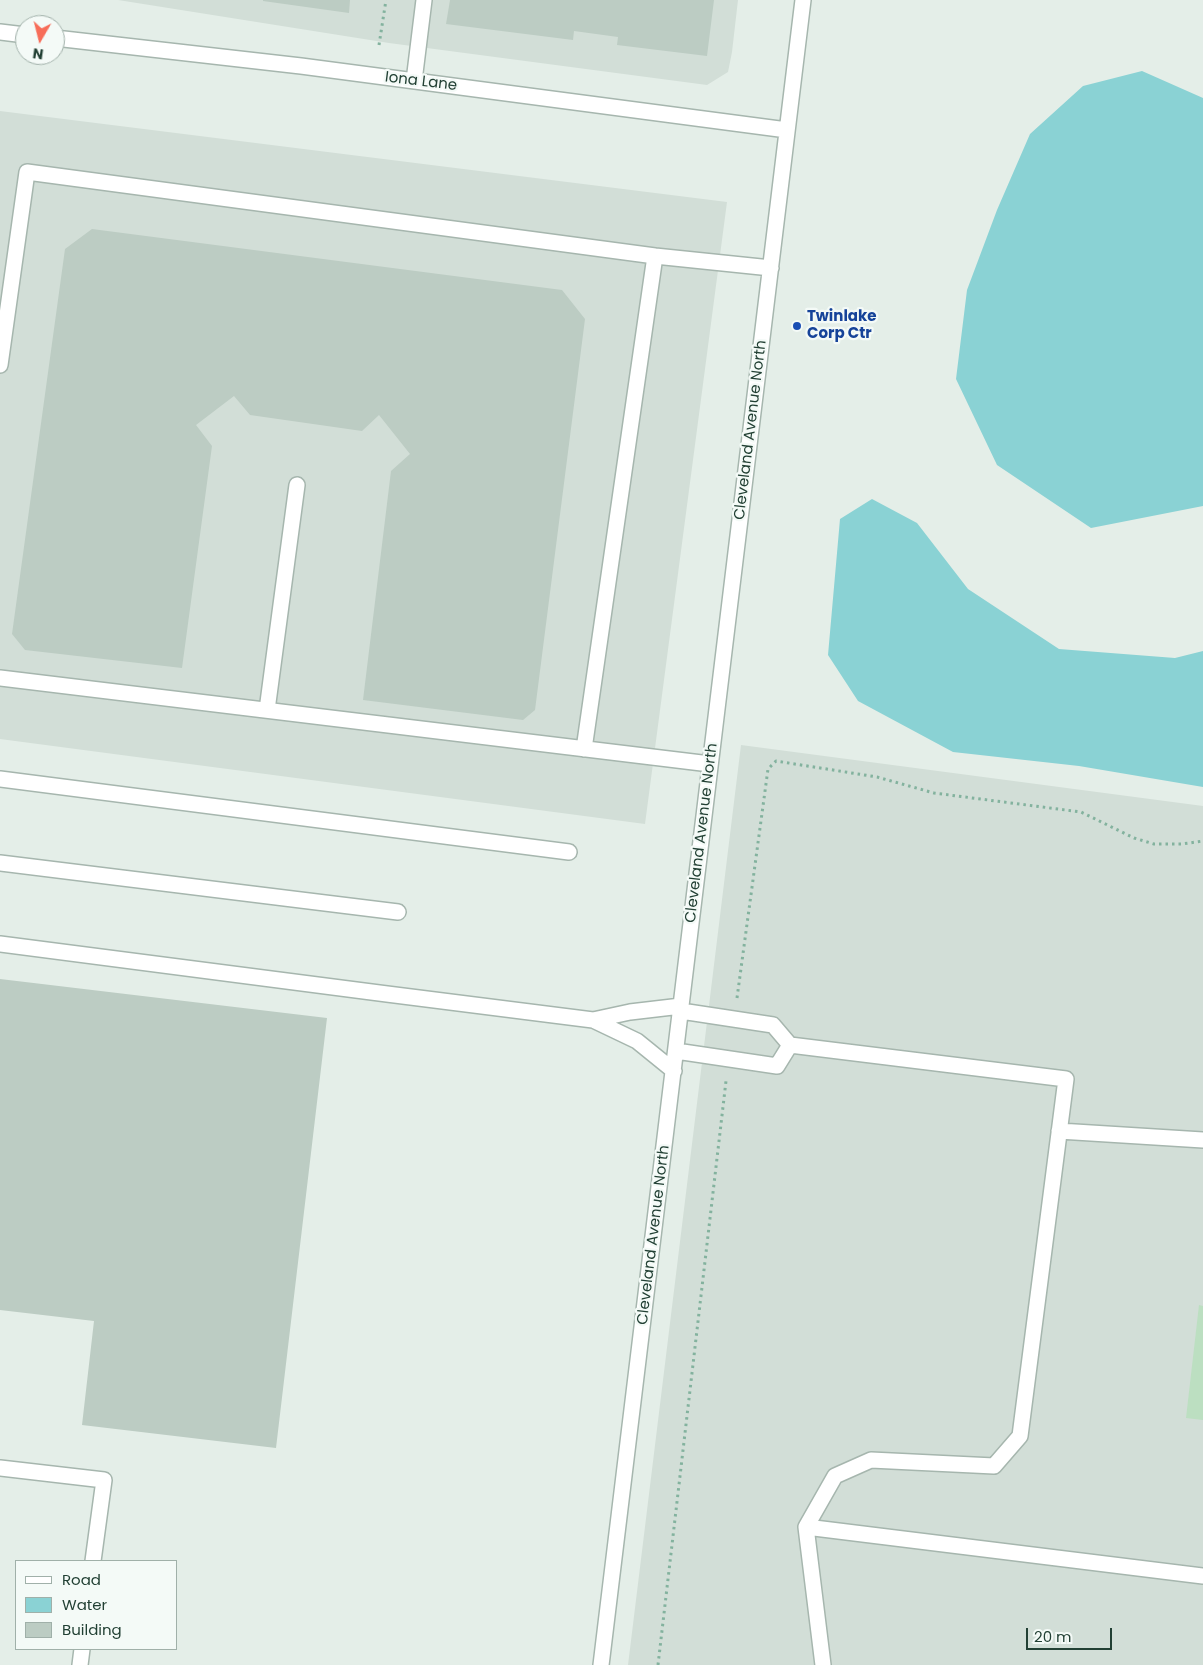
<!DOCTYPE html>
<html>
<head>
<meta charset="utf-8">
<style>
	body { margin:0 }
	#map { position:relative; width:1203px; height:1665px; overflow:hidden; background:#e4eee8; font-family:Poppins,sans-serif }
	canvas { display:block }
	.legend { position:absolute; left:15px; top:1560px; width:162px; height:90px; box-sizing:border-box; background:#f4faf7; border:1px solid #a0b0a9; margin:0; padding:6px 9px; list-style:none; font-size:15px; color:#224034 }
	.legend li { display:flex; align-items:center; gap:10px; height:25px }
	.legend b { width:25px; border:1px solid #a0b0a9 }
	.north { position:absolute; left:15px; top:15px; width:50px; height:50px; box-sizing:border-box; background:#f4faf7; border:1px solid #a0b0a9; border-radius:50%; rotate:188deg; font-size:14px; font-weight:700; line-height:20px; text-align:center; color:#224034 }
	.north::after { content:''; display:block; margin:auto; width:18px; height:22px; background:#f76d59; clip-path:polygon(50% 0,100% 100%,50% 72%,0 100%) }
	.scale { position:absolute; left:1026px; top:1628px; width:86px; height:22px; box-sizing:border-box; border:2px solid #224034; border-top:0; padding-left:6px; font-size:15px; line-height:18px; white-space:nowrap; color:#224034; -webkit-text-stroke:4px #f4faf7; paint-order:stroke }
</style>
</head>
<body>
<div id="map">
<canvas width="1203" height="1665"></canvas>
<ul class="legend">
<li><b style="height:6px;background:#fff"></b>Road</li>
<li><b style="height:14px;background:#8ad2d4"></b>Water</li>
<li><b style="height:14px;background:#bcccc3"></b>Building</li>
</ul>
<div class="north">N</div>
<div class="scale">20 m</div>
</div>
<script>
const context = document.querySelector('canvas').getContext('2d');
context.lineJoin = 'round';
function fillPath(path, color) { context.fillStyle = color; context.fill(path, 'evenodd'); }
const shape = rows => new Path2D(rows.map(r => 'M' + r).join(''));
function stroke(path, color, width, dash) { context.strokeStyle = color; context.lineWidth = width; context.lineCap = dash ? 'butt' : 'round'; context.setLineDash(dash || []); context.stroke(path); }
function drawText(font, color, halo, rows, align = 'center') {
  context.font = font + ' Poppins,sans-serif'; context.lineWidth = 4.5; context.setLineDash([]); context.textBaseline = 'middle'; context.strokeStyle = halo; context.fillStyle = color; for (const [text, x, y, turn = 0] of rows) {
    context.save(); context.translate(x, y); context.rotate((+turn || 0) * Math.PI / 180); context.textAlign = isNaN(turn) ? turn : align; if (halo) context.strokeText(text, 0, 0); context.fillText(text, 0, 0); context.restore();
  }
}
const built = shape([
	[118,0,738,0,732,52,728,72,707,85,389,43],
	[0,111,727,202,645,824,0,739],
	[741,745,1203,806,1203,1665,628,1665]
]);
const green = shape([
	[1199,1305,1203,1306,1203,1420,1186,1418]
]);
const water = shape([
	[1142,71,1203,98,1203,506,1091,528,997,465,956,379,967,290,997,210,1030,134,1083,86],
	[872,499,917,523,968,589,1059,649,1175,658,1203,651,1203,787,1079,766,953,752,858,701,828,655,840,519]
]);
const building = shape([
	[263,0,350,0,349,13,263,1],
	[450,0,714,0,707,56,617,45,618,37,574,31,573,40,446,24],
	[92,229,562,290,585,319,535,710,523,720,363,700,391,471,410,454,379,415,362,431,250,415,234,396,196,425,212,446,182,668,25,650,12,634,65,249],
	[0,979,327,1018,276,1448,82,1425,94,1321,0,1310]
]);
const path = shape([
	[379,45,386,0],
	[737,998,768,769,776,761,877,777,934,793,1081,812,1134,838,1154,844,1182,844,1203,841],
	[658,1665,726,1081]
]);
const minor = shape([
	[0,32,25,35],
	[55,38,301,66,787,130],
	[414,81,424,0],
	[0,365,27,172,655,256],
	[0,678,710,764],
	[267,710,297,485],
	[584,749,655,256,771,268],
	[0,779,569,852],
	[0,863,398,912],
	[0,944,387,994,593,1020],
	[681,1011,773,1025,790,1045,1066,1079,1020,1436,994,1466,871,1460,835,1476,806,1527],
	[676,1051,777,1066,790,1045],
	[674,1071,637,1041,593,1020,630,1012,681,1006],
	[1059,1131,1203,1140],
	[0,1468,104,1480,93,1561],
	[80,1665,82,1649],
	[601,1665,803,0],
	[823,1665,806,1527,1203,1576]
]);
const markers = [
	[797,326,5,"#1a4fb4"]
];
const streetNames = [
	["Iona Lane",421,82,7],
	["Cleveland Avenue North",751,430,-83],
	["Cleveland Avenue North",702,833,-83],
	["Cleveland Avenue North",654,1235,-83]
];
const transitNames = [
	["Twinlake",807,317],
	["Corp Ctr",807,334]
];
fillPath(built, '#d2ded7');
fillPath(green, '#bcdfc1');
fillPath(water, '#8ad2d4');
fillPath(building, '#bcccc3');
stroke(minor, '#a6b6ae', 18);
stroke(path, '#83b29e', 3, [2.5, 4]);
stroke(minor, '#fff', 15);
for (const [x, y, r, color] of markers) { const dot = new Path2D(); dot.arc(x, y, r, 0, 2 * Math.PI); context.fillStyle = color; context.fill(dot); stroke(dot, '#f4faf7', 2); }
drawText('15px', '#224034', '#f4faf7', streetNames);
drawText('bold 15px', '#164399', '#f4faf7', transitNames, 'left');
</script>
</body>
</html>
